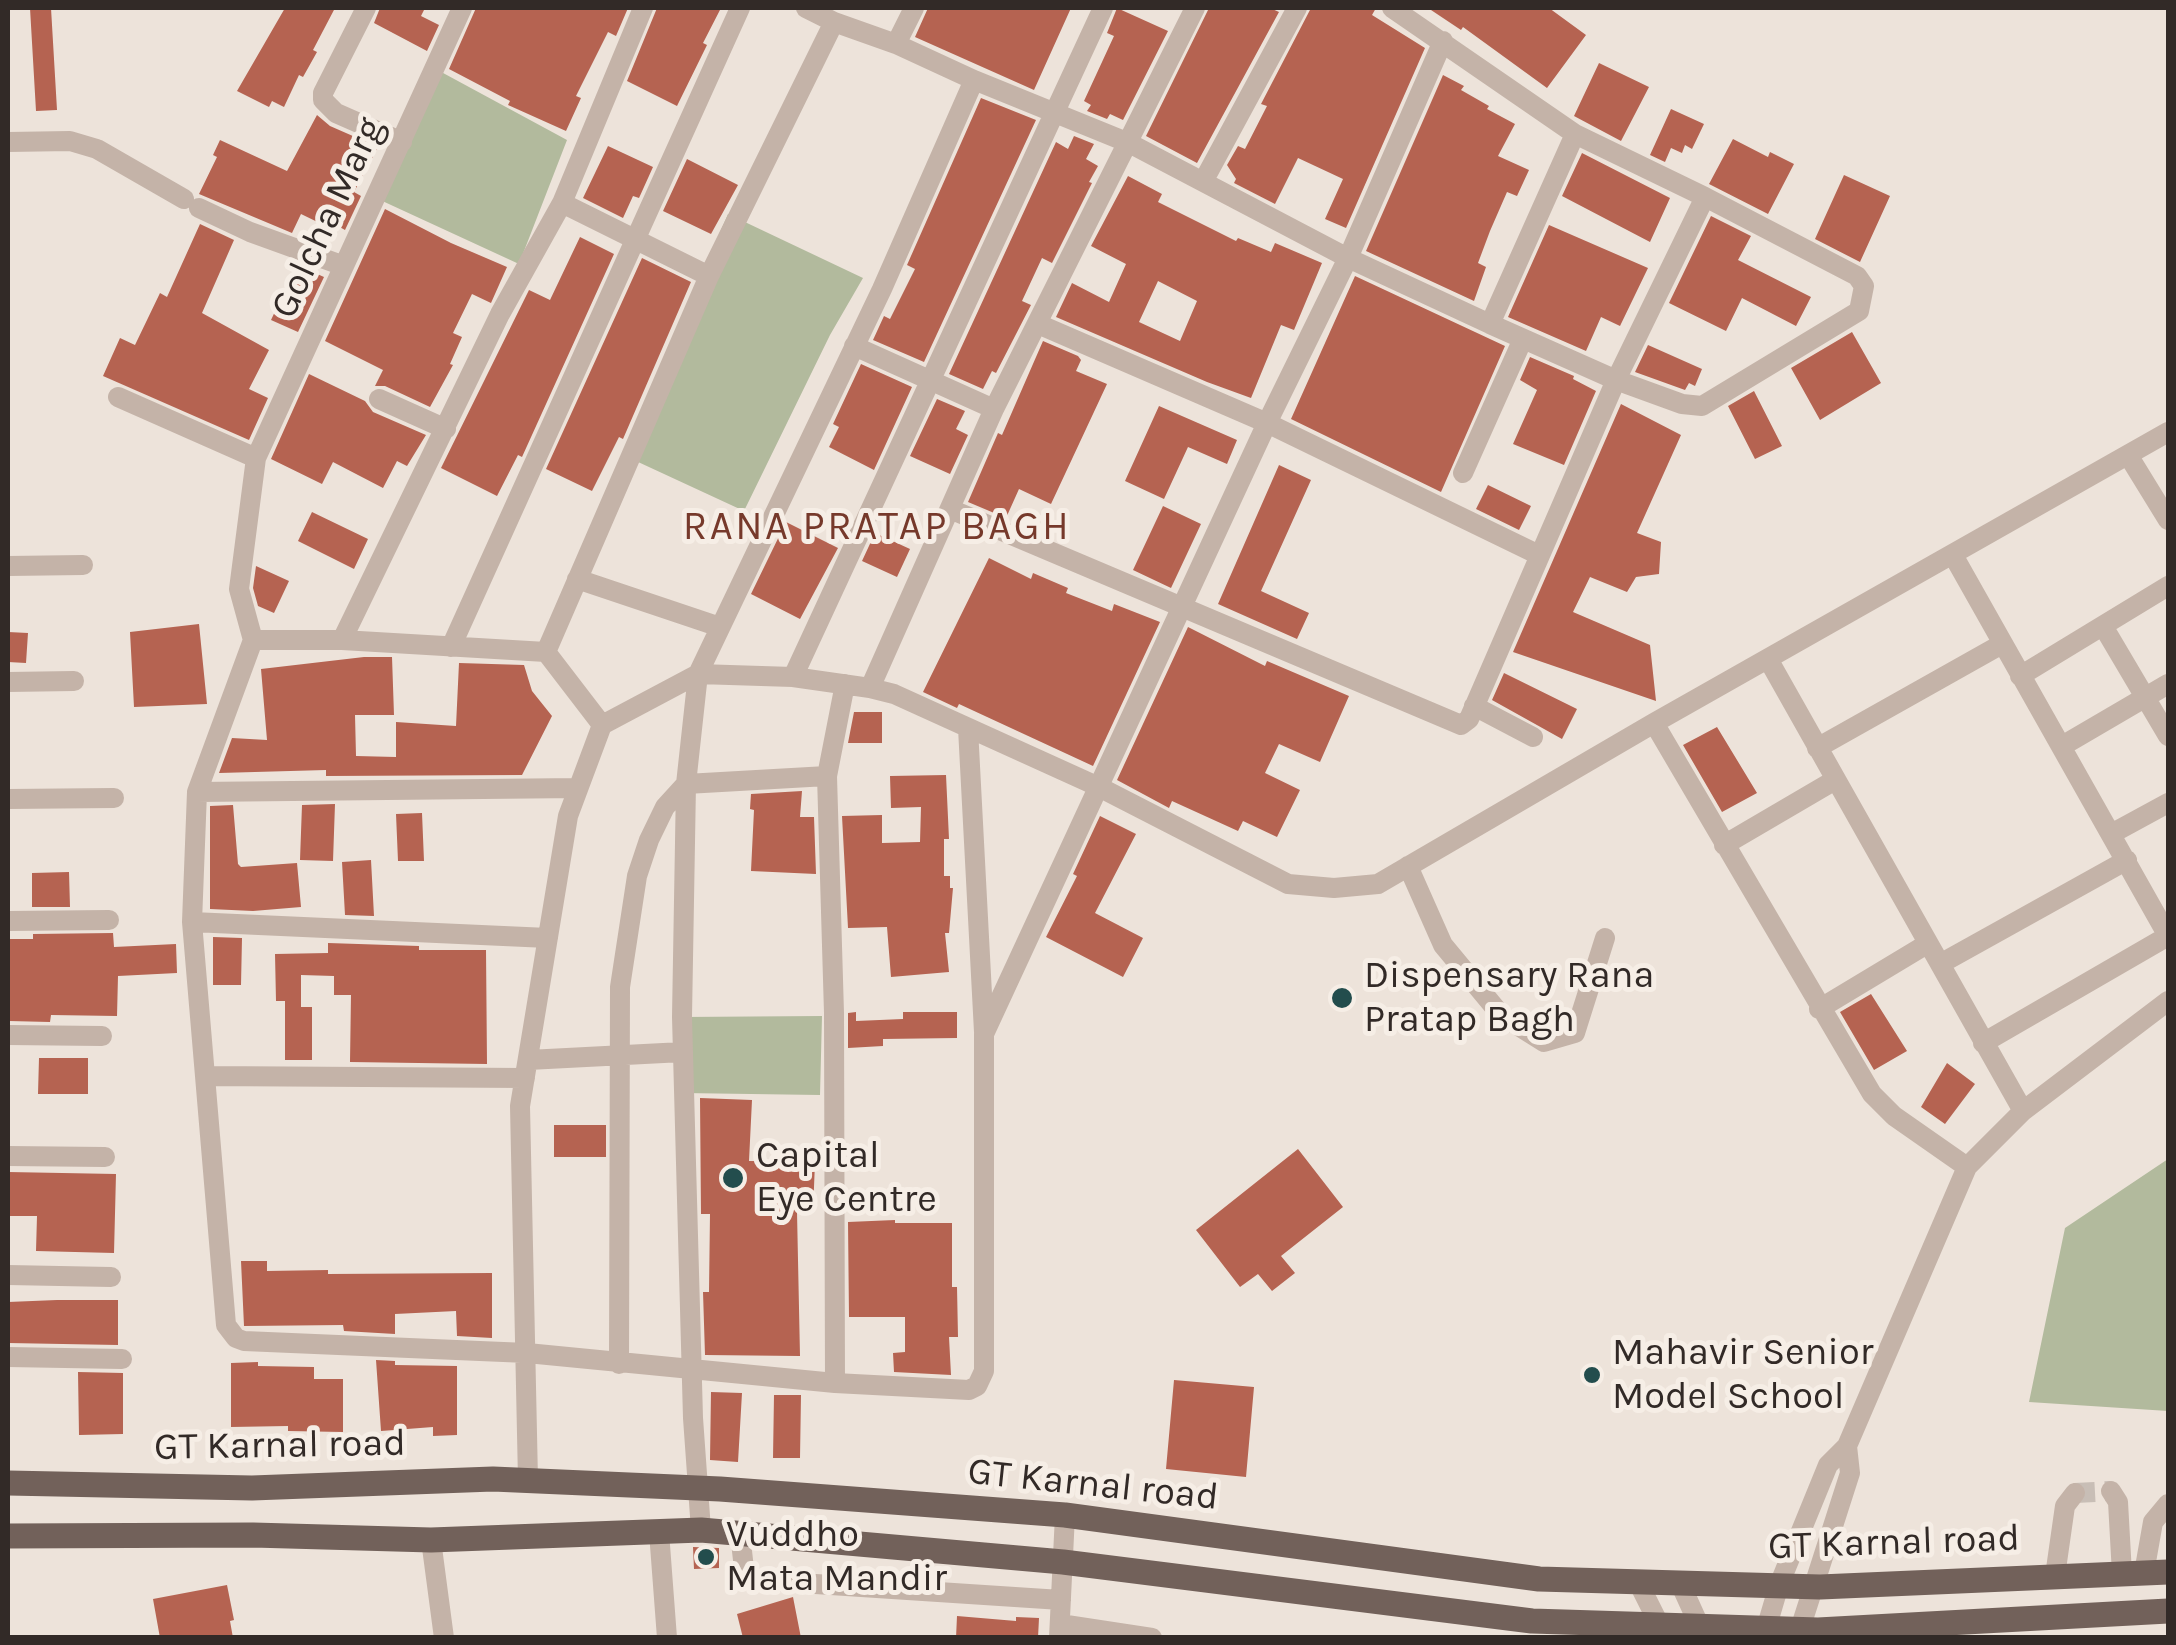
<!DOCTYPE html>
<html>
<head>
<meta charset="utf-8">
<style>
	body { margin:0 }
	#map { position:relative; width:2176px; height:1645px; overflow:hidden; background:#ede3da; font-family:Karla,sans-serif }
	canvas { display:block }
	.frame { position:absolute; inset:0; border:10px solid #322a27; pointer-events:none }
</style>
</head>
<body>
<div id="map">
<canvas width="2176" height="1645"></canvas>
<div class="frame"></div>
</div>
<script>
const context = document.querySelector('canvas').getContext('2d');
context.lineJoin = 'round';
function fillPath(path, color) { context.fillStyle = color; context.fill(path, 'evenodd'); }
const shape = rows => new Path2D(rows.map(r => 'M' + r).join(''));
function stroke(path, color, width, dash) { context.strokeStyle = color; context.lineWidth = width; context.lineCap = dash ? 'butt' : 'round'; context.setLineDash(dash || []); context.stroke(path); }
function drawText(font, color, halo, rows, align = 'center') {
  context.font = font + ' Karla,sans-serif'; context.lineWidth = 10; context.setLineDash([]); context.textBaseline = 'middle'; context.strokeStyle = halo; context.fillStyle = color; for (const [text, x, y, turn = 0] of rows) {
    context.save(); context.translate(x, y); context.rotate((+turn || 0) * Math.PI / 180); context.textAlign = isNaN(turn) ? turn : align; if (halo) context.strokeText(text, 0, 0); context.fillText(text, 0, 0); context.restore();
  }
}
const green = shape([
	[432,67,567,140,519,264,378,199],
	[728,214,863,278,830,335,744,511,623,455],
	[822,1016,820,1095,682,1093,682,1017],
	[2168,1159,2168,1411,2029,1402,2065,1228]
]);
const building = shape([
	[30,8,51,8,57,110,36,111],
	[285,8,335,8,313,50,317,52,303,77,299,75,284,107,272,101,269,107,237,91],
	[380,8,425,8,421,16,439,25,427,51,374,23],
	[476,8,628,8,616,36,608,32,576,96,581,98,566,131,508,105,510,101,449,69],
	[657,8,721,8,703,43,707,45,677,106,627,81],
	[928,8,1071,8,1034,90,915,37],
	[1117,8,1168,31,1123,120,1110,114,1107,119,1087,111,1091,105,1084,101,1114,36,1107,33],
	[1209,8,1270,8,1279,12,1197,163,1146,136],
	[1311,8,1376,8,1372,15,1425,48,1346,228,1325,219,1343,179,1298,158,1275,204,1234,183,1236,179,1227,165,1238,146,1245,149,1267,106,1261,104],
	[1428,8,1549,8,1586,35,1547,88,1463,27,1461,30],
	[1599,63,1649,87,1621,141,1574,116],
	[1443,75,1464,86,1461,90,1489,106,1487,109,1515,124,1498,156,1529,170,1517,196,1507,192,1490,231,1478,263,1486,267,1474,301,1366,251],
	[981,98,1036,120,924,362,873,340,884,316,890,319,915,269,907,265],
	[1671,109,1704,124,1692,149,1685,145,1682,153,1671,148,1665,162,1650,155],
	[317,115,330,126,378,147,354,192,361,196,345,230,336,225,334,230,301,214,292,233,199,194,217,157,213,155,220,140,287,171],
	[1074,136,1094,144,1086,159,1098,166,1089,182,1092,183,1052,263,1042,258,1022,301,1031,305,996,373,992,371,983,389,949,374,1056,142,1068,149],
	[1733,139,1768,157,1770,152,1794,164,1768,214,1709,184],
	[608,146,653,167,639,198,633,196,623,218,583,198],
	[1582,153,1670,198,1650,242,1562,196],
	[687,159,738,185,711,234,663,211],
	[1844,175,1890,196,1860,262,1815,239],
	[1128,176,1162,194,1158,202,1236,241,1238,238,1271,252,1275,243,1322,263,1294,330,1281,325,1251,398,1207,382,1056,317,1072,283,1109,302,1126,264,1091,246],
	[1158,281,1197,301,1180,341,1139,322],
	[385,209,451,243,507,267,491,303,472,294,453,333,462,337,450,364,453,365,430,407,385,386,375,386,383,370,325,341],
	[1711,216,1751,236,1738,260,1811,297,1796,326,1742,298,1726,331,1669,303],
	[200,224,234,240,202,313,269,350,249,389,268,398,249,440,103,376,120,338,135,345,160,293,167,297],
	[1549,225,1648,268,1620,326,1601,317,1586,351,1508,317],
	[580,237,614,254,522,457,518,455,497,496,441,468,529,290,550,300],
	[642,258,691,282,623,439,619,437,592,491,546,469],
	[297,265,324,277,298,332,271,320],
	[1355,276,1505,346,1441,492,1291,419],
	[1852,332,1881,383,1820,420,1791,368],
	[1043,341,1078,356,1081,360,1076,371,1107,384,1051,504,1019,489,1006,518,968,502,998,433,1002,435],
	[1648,345,1702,369,1695,386,1689,383,1685,390,1635,372],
	[1530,357,1574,376,1573,379,1596,391,1564,465,1513,444,1537,390,1520,380],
	[861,364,912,387,874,470,829,447,839,427,833,424],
	[309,374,365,401,373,412,426,435,407,466,397,461,383,488,333,462,322,484,271,459],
	[1754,391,1782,446,1755,459,1728,406],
	[937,399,965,411,956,429,968,435,950,474,910,456],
	[1621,404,1681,435,1637,533,1661,542,1659,574,1636,577,1627,592,1590,577,1573,612,1650,645,1656,701,1513,652],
	[1159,406,1237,440,1227,464,1188,447,1164,499,1125,481],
	[1279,465,1311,480,1261,591,1309,613,1297,639,1218,604],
	[1488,485,1531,506,1519,530,1476,509],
	[1163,506,1201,524,1171,588,1133,570],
	[312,512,368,539,354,569,298,541],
	[786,522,838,548,800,619,751,594],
	[875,533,910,549,897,577,862,561],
	[989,558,1031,579,1033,573,1068,588,1066,593,1112,611,1114,604,1160,622,1093,766,959,704,957,708,923,692],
	[256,566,289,581,274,613,258,606,253,588],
	[199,624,207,704,134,707,130,632],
	[1188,627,1265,666,1267,661,1349,696,1320,762,1279,744,1265,773,1300,790,1277,837,1243,821,1238,831,1172,801,1169,808,1117,780],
	[8,632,28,633,26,663,8,662],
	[364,657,392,657,394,715,355,715,356,756,396,757,396,722,456,726,459,663,524,665,532,691,552,716,522,775,326,776,326,770,219,773,232,738,267,740,261,669],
	[1504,673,1577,709,1562,739,1492,700],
	[854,712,882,712,882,743,848,743],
	[1717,727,1757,793,1722,812,1683,745],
	[946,775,949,839,944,839,944,876,950,876,950,888,953,888,949,933,945,933,949,972,891,977,887,927,848,928,842,816,882,815,882,843,920,842,921,807,891,808,890,776],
	[802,791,800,817,814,817,816,874,751,871,754,810,750,809,751,794],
	[335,804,333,861,300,860,302,805],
	[233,805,238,864,241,867,297,863,301,907,253,911,210,909,210,806],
	[422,813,424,861,398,861,396,814],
	[1100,816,1136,834,1095,913,1143,938,1123,977,1046,937,1077,876,1073,874],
	[371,860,374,916,345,915,342,862],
	[69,872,70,907,32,907,32,873],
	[113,933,114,947,176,944,177,973,118,976,117,1016,51,1015,50,1022,9,1021,8,939,33,939,33,934],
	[213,937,242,938,241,985,213,985],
	[328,943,419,946,419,950,486,950,487,1064,350,1062,351,995,334,995,334,976,301,975,301,1007,312,1007,312,1060,285,1060,285,1001,276,1001,275,954,328,953],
	[1871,994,1907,1051,1874,1070,1840,1012],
	[856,1012,856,1021,903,1019,903,1012,957,1012,957,1038,883,1039,883,1046,848,1048,848,1013],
	[39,1058,88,1058,88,1094,38,1094],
	[1947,1063,1975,1084,1945,1124,1921,1107],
	[700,1098,752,1100,749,1161,815,1162,813,1212,797,1212,800,1356,705,1355,703,1292,709,1292,710,1214,701,1214],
	[554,1125,606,1125,606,1157,554,1157],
	[1298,1149,1343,1207,1281,1256,1295,1273,1272,1291,1258,1274,1240,1287,1196,1230],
	[8,1172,116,1174,114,1253,36,1251,37,1216,8,1216],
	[895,1220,895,1223,952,1223,952,1287,957,1287,958,1337,949,1337,951,1375,894,1372,893,1353,905,1352,905,1317,849,1317,848,1222],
	[241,1261,267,1261,267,1271,328,1270,328,1274,492,1273,492,1338,457,1336,456,1311,395,1314,395,1334,344,1331,343,1325,244,1326],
	[57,1300,118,1300,118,1345,8,1343,8,1302],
	[376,1360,395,1361,395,1365,457,1366,457,1435,433,1436,433,1427,381,1431],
	[258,1362,258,1366,314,1367,314,1379,343,1379,343,1432,288,1431,288,1426,231,1427,231,1363],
	[78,1372,123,1373,123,1434,79,1435],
	[1174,1380,1254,1387,1246,1477,1166,1469],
	[711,1392,742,1393,738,1462,710,1460],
	[774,1395,801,1395,800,1458,773,1458],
	[693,1547,719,1548,719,1568,694,1569],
	[227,1585,234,1620,230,1621,233,1638,160,1638,153,1599],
	[793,1597,801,1638,743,1638,737,1614],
	[957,1616,1016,1621,1016,1617,1039,1618,1038,1638,956,1638]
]);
const minorTunnel = shape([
	[2075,1493,2111,1491]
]);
const minor = shape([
	[366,8,323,93,323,100,336,113,402,142],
	[462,8,256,458,239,589,253,640,197,792,578,788],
	[806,8,834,22],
	[1392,8,1575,134,1705,197,1616,380,1490,324,1575,134],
	[896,44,914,8],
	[974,80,1129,143,1348,258,1490,324],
	[8,142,70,141,97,149,184,199],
	[1204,180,1297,8],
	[562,203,643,8],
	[199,208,250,232,344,266],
	[1038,324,1267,423,1539,555],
	[854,346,994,409],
	[118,397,256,458],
	[379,399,446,429],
	[2128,455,2168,520],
	[1463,473,1522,341],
	[950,509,1461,725,1469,719,1616,380,1682,404,1702,406,1859,311,1864,286,1857,276,1705,197],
	[1953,555,2168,936],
	[8,566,83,565],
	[577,579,720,627],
	[2103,626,2168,736],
	[253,640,342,640,546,652],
	[342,640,500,314,562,203,709,276],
	[451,647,740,8],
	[1768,659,2023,1111],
	[2020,676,2168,586],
	[793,677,1103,8],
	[8,682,74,681],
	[870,688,994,409,1195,8],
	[1474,706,1533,737],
	[1654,723,1872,1094,1894,1116,1967,1167],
	[602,725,546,652,709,276,834,22,896,44,974,80,882,289,698,674,686,784,682,1017,693,1418,701,1530],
	[968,728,984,1032],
	[2062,746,2168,684],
	[1817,748,2002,644],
	[197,792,192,922,548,938],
	[8,799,114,798],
	[2111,834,2168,803],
	[1724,845,1835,780],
	[1408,866,1443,945,1501,1015,1544,1042,1575,1033,1605,938],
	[8,921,109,920],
	[192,922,226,1325,236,1338,244,1341,527,1353,835,1383,969,1390,977,1386,984,1371,984,1034,1267,423,1348,258,1443,41],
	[1940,964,2127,860],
	[1819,1009,1927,944],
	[8,1035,102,1036],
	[1983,1043,2168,936],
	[528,1060,683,1052],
	[206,1076,525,1078],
	[8,1156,105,1157],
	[8,1275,111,1277],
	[8,1357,122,1359],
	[619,1364,620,987,637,876,649,840,665,807,686,784,827,776],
	[835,1383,834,1013,827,776,845,684],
	[528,1480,520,1106,568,816,602,725,698,674,793,677,870,688,894,694,1099,787,1288,884,1334,888,1378,884,1654,723,2168,432],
	[2111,1491,2118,1502,2122,1574],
	[659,1532,667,1638],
	[740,1533,744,1569,754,1580,1061,1600],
	[431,1540,444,1638],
	[2144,1573,2153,1522,2168,1504],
	[2055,1576,2065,1506,2075,1493],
	[1638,1582,1664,1634],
	[1680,1583,1704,1636],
	[1060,1624,1152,1638],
	[1800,1629,1850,1473,1847,1446],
	[1774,1634,1766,1629,1779,1585,1828,1465,1847,1446,1967,1167,2023,1111,2168,1001],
	[1059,1638,1065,1515]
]);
const major = shape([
	[8,1483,252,1488,493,1479,720,1489,1065,1515,1539,1579,1820,1587,2168,1572],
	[8,1536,253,1535,431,1540,701,1530,1063,1562,1532,1621,1818,1630,2168,1611]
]);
const markers = [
	[1342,998,12,"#234d4d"],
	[733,1178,12,"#234d4d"],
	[1592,1375,10,"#234d4d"],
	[706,1557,10,"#234d4d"]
];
const streetNames = [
	["Golcha Marg",328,218,-65],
	["GT Karnal road",280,1446,-1],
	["GT Karnal road",1093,1485,6],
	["GT Karnal road",1894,1543,-2]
];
const poiNames = [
	["Dispensary Rana",1364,976],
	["Pratap Bagh",1364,1020],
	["Capital",756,1156],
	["Eye Centre",756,1200],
	["Mahavir Senior",1612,1353],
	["Model School",1612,1397],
	["Vuddho",726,1535],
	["Mata Mandir",726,1579]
];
const neighbourhoodNames = [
	["RANA PRATAP BAGH",877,528]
];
fillPath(green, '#b2ba9d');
fillPath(building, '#b56351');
stroke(minorTunnel, '#c8beb6', 20, [20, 10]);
stroke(minor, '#c4b3a8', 20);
stroke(major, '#72615a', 25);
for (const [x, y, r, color] of markers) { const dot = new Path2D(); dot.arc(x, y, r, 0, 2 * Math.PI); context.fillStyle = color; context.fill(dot); stroke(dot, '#f6eee6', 4); }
drawText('38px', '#322a27', '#f6eee6', streetNames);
drawText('38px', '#322a27', '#f6eee6', poiNames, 'left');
context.letterSpacing = '2.5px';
drawText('40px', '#76392b', '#f6eee6', neighbourhoodNames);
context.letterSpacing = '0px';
</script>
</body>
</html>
